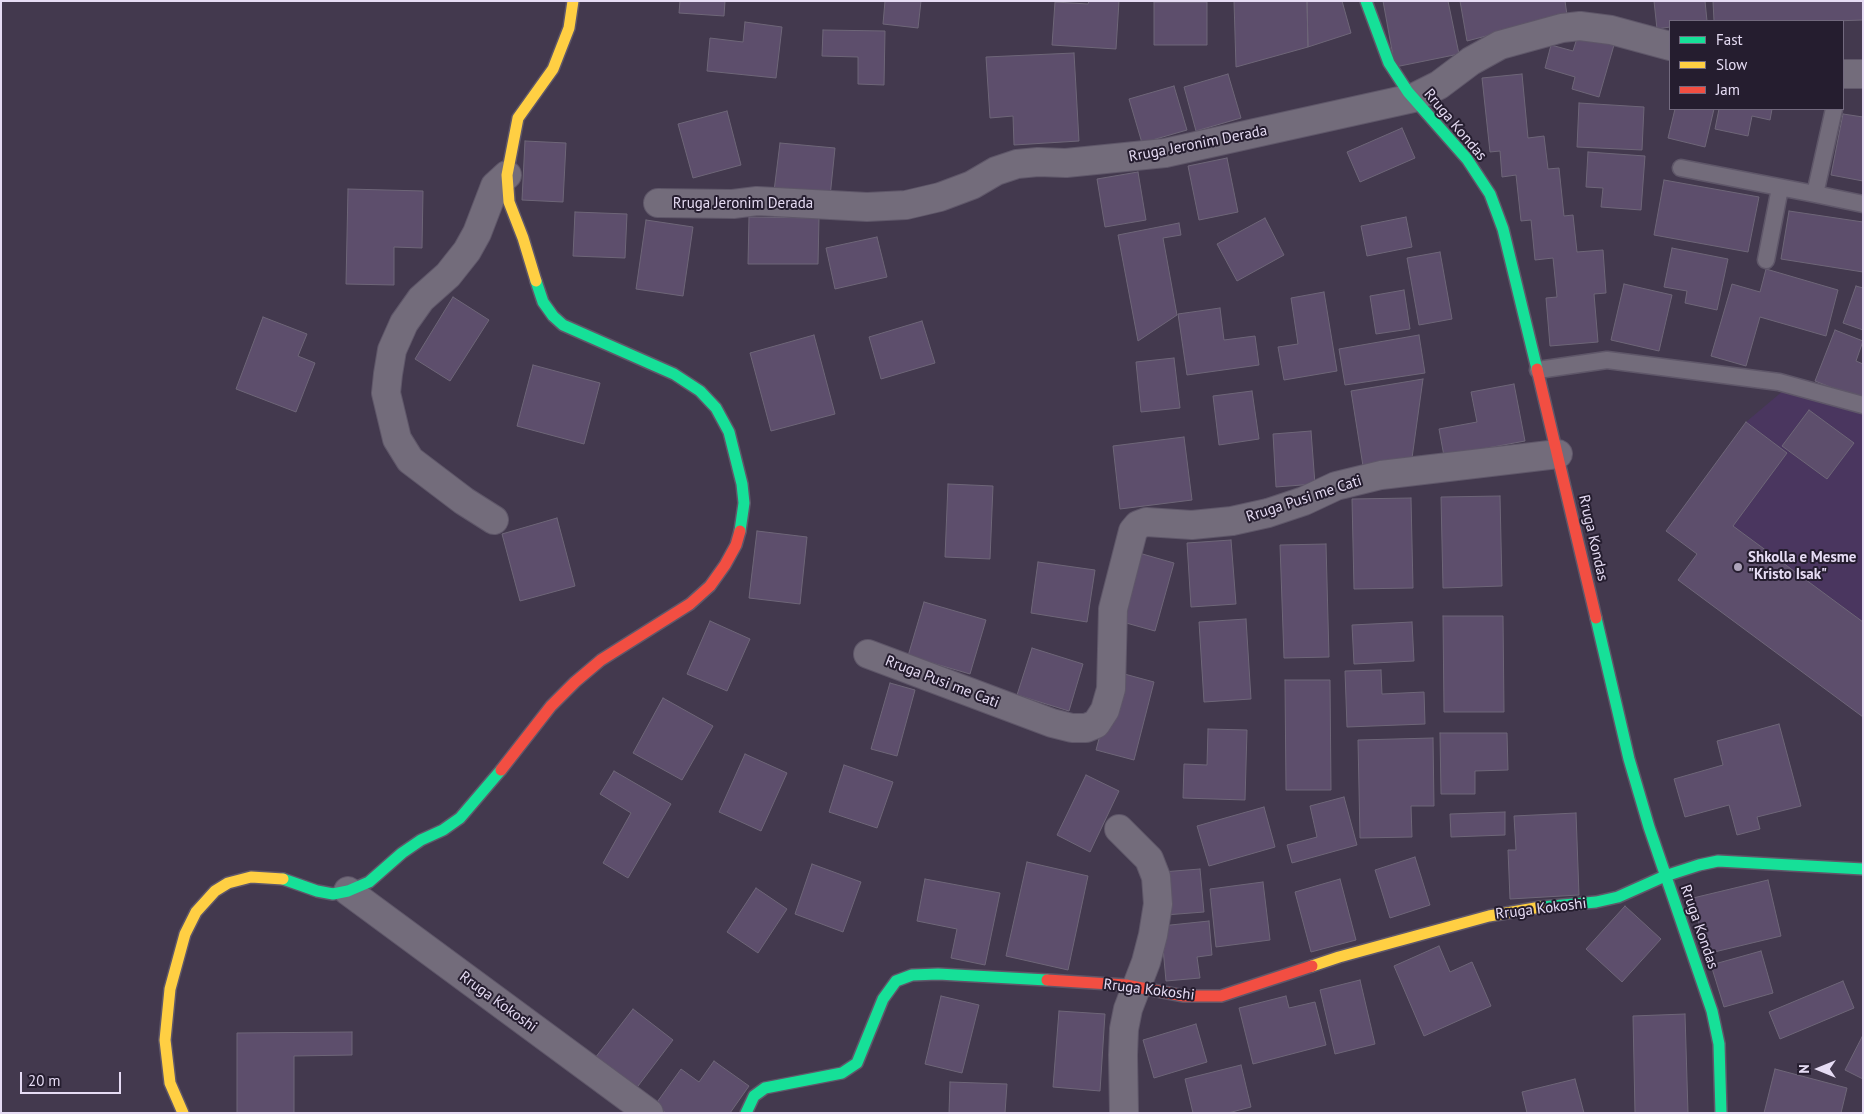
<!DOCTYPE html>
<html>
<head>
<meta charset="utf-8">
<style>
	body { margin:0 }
	#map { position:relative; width:1864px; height:1114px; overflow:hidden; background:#43394e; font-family:"PT Sans",sans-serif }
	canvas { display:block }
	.frame { position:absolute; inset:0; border:2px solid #e6dcf4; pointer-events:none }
	.legend { position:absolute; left:1669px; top:20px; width:175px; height:90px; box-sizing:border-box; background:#251d2f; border:1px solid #72697e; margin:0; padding:6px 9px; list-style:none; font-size:15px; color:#e6dcf4 }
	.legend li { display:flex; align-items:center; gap:10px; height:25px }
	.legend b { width:25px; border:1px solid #72697e }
	.north { position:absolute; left:1794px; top:1044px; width:50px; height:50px; -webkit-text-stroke:4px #251d2f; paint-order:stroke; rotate:270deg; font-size:14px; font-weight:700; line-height:20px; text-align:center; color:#e6dcf4 }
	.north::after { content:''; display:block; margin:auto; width:18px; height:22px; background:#e6dcf4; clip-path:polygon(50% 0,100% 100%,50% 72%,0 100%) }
	.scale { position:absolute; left:20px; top:1072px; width:101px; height:22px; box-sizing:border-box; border:2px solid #e6dcf4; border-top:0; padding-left:6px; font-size:15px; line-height:18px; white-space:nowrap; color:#e6dcf4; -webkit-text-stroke:4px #251d2f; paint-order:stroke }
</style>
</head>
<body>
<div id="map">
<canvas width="1864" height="1114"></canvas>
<div class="frame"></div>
<ul class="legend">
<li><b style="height:6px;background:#16e098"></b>Fast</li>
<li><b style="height:6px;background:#ffcf43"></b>Slow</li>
<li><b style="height:6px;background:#f24e42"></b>Jam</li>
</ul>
<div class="north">N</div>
<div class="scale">20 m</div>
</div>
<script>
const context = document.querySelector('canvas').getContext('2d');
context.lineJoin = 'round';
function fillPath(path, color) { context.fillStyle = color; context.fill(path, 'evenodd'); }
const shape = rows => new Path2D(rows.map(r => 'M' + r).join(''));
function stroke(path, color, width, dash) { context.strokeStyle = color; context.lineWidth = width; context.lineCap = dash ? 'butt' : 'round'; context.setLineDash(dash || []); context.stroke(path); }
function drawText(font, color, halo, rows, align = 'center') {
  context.font = font + ' "PT Sans",sans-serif'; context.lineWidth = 4; context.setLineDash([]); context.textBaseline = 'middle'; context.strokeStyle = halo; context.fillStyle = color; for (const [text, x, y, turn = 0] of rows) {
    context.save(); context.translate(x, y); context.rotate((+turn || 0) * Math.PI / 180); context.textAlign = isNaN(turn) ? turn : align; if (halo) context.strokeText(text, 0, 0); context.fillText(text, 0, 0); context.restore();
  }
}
const built = shape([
	[1784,390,1863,412,1863,717,1678,580,1697,554,1666,531,1746,422]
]);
const building = shape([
	[680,1,725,1,724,16,679,13,680,1],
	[885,1,921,1,918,28,883,24,885,1],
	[1089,1,1119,1,1116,49,1052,45,1055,2,1088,4,1089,1],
	[1234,1,1307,1,1308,47,1236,67,1234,1],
	[1307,1,1342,1,1351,33,1308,47,1307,1],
	[1383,1,1448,1,1459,54,1395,67,1383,1],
	[1460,1,1565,1,1567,15,1467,41,1460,1],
	[1654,1,1705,1,1707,21,1670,21,1670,27,1657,29,1654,1],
	[1713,1,1863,1,1863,20,1834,21,1714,21,1713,1],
	[1154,2,1207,2,1207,45,1154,45,1154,2],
	[745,22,782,27,776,78,707,71,710,38,743,42,745,22],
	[823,30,885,31,884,85,858,84,858,57,822,56,823,30],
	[1578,35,1614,45,1599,97,1572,89,1575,77,1545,68,1551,45,1573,51,1578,35],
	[1074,53,1079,141,1014,145,1013,116,990,118,986,57,1074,53],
	[1228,74,1241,118,1196,131,1184,87,1228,74],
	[1522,74,1528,138,1544,136,1548,169,1559,168,1564,216,1573,215,1577,252,1603,250,1606,293,1594,294,1598,342,1550,346,1546,298,1557,297,1553,258,1535,260,1531,220,1521,221,1516,175,1502,177,1500,151,1490,152,1482,78,1522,74],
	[1174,86,1187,130,1142,143,1129,99,1174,86],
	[1579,103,1644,107,1642,150,1577,147,1579,103],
	[1675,109,1714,109,1705,147,1668,138,1675,109],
	[1719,109,1772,109,1770,120,1752,116,1748,136,1715,129,1719,109],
	[727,111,741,165,693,178,678,124,727,111],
	[1843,114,1863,117,1863,181,1831,175,1843,114],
	[1402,128,1415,158,1360,182,1347,152,1402,128],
	[525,141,566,143,563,202,522,200,525,141],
	[780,143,835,148,830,197,774,191,780,143],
	[1588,152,1645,156,1641,210,1601,207,1603,188,1586,187,1588,152],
	[1227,158,1238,212,1199,220,1188,166,1227,158],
	[1138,172,1146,220,1105,227,1097,179,1138,172],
	[1664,180,1759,197,1748,252,1654,235,1664,180],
	[348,189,423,191,422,248,394,247,394,285,346,284,348,189],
	[1789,211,1863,222,1863,272,1781,259,1789,211],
	[575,212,627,214,625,258,573,256,575,212],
	[749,217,819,218,818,264,748,264,749,217],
	[1406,217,1412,247,1367,256,1361,226,1406,217],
	[1265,218,1284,255,1237,281,1217,244,1265,218],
	[646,220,693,227,683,296,636,289,646,220],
	[1179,223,1181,235,1163,238,1177,315,1138,341,1118,235,1179,223],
	[877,237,887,277,835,289,826,248,877,237],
	[1672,248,1728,259,1717,310,1685,303,1687,291,1664,287,1672,248],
	[1440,252,1452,319,1419,325,1407,258,1440,252],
	[1766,269,1838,290,1826,336,1760,317,1746,366,1711,356,1732,284,1760,292,1766,269],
	[1624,284,1672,295,1659,351,1611,340,1624,284],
	[1856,286,1863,288,1863,330,1843,323,1856,286],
	[1404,290,1410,329,1376,334,1370,296,1404,290],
	[1324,292,1337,371,1284,380,1278,347,1298,344,1291,298,1324,292],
	[453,297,489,320,450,381,415,359,453,297],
	[1220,308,1224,340,1255,336,1259,365,1187,375,1178,314,1220,308],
	[263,317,307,334,298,356,315,363,296,412,236,389,263,317],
	[922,321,935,363,881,379,869,337,922,321],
	[1835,330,1863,341,1856,361,1863,364,1863,400,1815,381,1835,330],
	[814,335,835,414,771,431,750,353,814,335],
	[1419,335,1425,373,1345,385,1339,349,1419,335],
	[1174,358,1180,408,1141,412,1136,362,1174,358],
	[533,365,600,383,584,444,517,426,533,365],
	[1423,379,1412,458,1363,466,1351,391,1423,379],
	[1514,384,1525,441,1444,456,1439,429,1477,422,1471,392,1514,384],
	[1252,391,1259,439,1219,445,1213,396,1252,391],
	[1809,410,1854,443,1827,479,1782,446,1809,410],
	[1746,422,1787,453,1733,526,1863,622,1863,717,1678,580,1697,554,1666,531,1746,422],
	[1311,431,1315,484,1276,487,1273,434,1311,431],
	[1184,437,1192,500,1120,509,1113,446,1184,437],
	[948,484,993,486,990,559,945,557,948,484],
	[1500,496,1502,586,1443,588,1441,497,1500,496],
	[1411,498,1413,588,1354,589,1352,499,1411,498],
	[557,518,575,586,520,601,502,534,557,518],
	[757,531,807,537,800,604,749,598,757,531],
	[1231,540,1236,604,1191,607,1187,543,1231,540],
	[1326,544,1329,657,1284,658,1280,545,1326,544],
	[1139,553,1174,563,1155,631,1119,621,1139,553],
	[1038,562,1095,570,1087,622,1031,613,1038,562],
	[924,602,986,620,970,674,908,656,924,602],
	[1443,616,1503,616,1504,712,1444,712,1443,616],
	[1246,619,1251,699,1204,702,1199,622,1246,619],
	[710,621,750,639,727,691,687,674,710,621],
	[1412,622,1414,661,1354,664,1352,625,1412,622],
	[1032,648,1083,664,1069,711,1017,695,1032,648],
	[1381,670,1382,694,1424,692,1425,724,1347,727,1345,671,1381,670],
	[1117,672,1154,682,1134,760,1096,750,1117,672],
	[1285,680,1330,680,1331,790,1286,790,1285,680],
	[890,683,915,690,897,756,871,749,890,683],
	[663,698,713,726,682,780,633,753,663,698],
	[1779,724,1801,806,1757,817,1760,829,1737,835,1729,805,1685,817,1674,779,1723,765,1717,741,1779,724],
	[1208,729,1247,730,1245,800,1183,798,1184,764,1207,765,1208,729],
	[1440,733,1507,733,1508,770,1475,771,1475,794,1441,794,1440,733],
	[1433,738,1434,806,1411,806,1412,837,1360,838,1358,740,1433,738],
	[745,754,787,773,761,831,719,812,745,754],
	[844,765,893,782,877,828,829,812,844,765],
	[614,771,671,804,628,878,603,863,631,813,600,794,614,771],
	[1086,775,1119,791,1090,852,1057,835,1086,775],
	[1344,797,1357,845,1292,863,1287,845,1317,837,1310,806,1344,797],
	[1264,807,1275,847,1209,866,1197,826,1264,807],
	[1505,812,1505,835,1451,837,1450,814,1505,812],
	[1576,813,1579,895,1510,899,1508,850,1516,850,1514,816,1576,813],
	[1415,857,1430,905,1390,918,1375,870,1415,857],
	[1027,862,1088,876,1068,970,1006,956,1027,862],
	[812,864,861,882,843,932,795,914,812,864],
	[1200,869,1204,912,1165,915,1162,872,1200,869],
	[925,879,1000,893,985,965,951,958,957,929,917,921,925,879],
	[1340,879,1356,940,1311,952,1295,892,1340,879],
	[1768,880,1781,936,1706,954,1693,898,1768,880],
	[1263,882,1270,940,1216,947,1210,889,1263,882],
	[756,888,787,909,758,953,727,932,756,888],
	[1625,906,1661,939,1622,982,1586,949,1625,906],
	[1209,921,1212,955,1197,957,1200,978,1166,981,1161,926,1209,921],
	[1439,946,1450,972,1472,962,1491,1006,1424,1036,1394,966,1439,946],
	[1761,951,1773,993,1724,1007,1711,965,1761,951],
	[1360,980,1375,1044,1335,1054,1320,990,1360,980],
	[1843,981,1854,1008,1780,1039,1769,1012,1843,981],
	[941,996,979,1005,962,1073,925,1064,941,996],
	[1286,996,1289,1008,1315,1002,1326,1045,1253,1064,1239,1008,1286,996],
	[633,1009,673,1040,635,1090,595,1058,633,1009],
	[1059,1011,1105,1014,1100,1091,1053,1087,1059,1011],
	[1685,1014,1688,1113,1635,1113,1633,1016,1685,1014],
	[1196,1024,1207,1062,1154,1078,1143,1040,1196,1024],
	[352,1032,352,1055,294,1056,294,1113,237,1113,237,1033,352,1032],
	[1863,1035,1863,1079,1845,1070,1863,1035],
	[714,1061,749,1086,730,1113,666,1113,655,1105,681,1069,699,1082,714,1061],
	[1241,1065,1251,1107,1228,1113,1193,1113,1185,1079,1241,1065],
	[1775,1069,1847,1088,1841,1113,1764,1113,1775,1069],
	[1575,1079,1584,1113,1527,1113,1522,1092,1575,1079],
	[950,1082,1007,1084,1005,1113,949,1113,950,1082]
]);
const lane = shape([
	[1834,109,1815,194,1863,204],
	[1681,168,1815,194],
	[1766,260,1780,188],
	[1538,370,1607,360,1779,382,1863,405]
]);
const street = shape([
	[1843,74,1863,74],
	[658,203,733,204,757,201,867,207,906,205,940,197,972,185,996,171,1017,164,1038,162,1066,163,1165,153,1413,98,1439,85,1471,61,1500,45,1562,28,1580,26,1611,30,1670,46],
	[494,520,464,501,410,460,397,439,386,393,388,374,392,350,404,323,421,299,448,275,467,251,477,233,495,186,507,175],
	[868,654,1052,723,1072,728,1086,728,1096,724,1105,710,1111,689,1113,609,1133,531,1138,525,1146,522,1192,525,1232,521,1268,513,1304,501,1336,486,1381,475,1558,454],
	[1119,829,1149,859,1156,877,1158,904,1153,935,1146,962,1128,1009,1124,1029,1123,1055,1124,1113],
	[348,891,649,1113]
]);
const fast = shape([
	[1366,1,1389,63,1408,92,1467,159,1490,194,1503,229,1537,369],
	[536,281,543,302,553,316,563,325,674,374,700,391,716,408,729,432,742,484,744,503,740,531],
	[1596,618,1629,759,1649,827,1712,1011,1719,1044,1721,1113],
	[283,879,317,891,333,894,348,891,369,882,402,853,421,840,443,830,460,818,501,770],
	[1541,907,1596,902,1618,897,1665,876,1699,865,1718,861,1863,869],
	[746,1113,754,1096,765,1088,842,1073,857,1063,883,999,896,981,912,975,938,974,1047,980]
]);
const slow = shape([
	[536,281,523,238,509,202,507,175,518,118,553,69,569,28,573,1],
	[1312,966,1339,957,1489,916,1541,907],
	[183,1113,170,1083,165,1040,170,989,185,934,196,912,215,891,228,883,251,877,283,879]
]);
const jam = shape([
	[1537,369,1596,618],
	[501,770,551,706,575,682,601,660,690,604,710,586,725,565,736,545,740,531],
	[1047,980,1126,985,1184,996,1221,996,1312,966]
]);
const markers = [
	[1738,567,5,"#ada3ba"]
];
const streetNames = [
	["Rruga Kondas",1455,125,50],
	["Rruga Jeronim Derada",1198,144,-11],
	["Rruga Jeronim Derada",743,204],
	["Rruga Pusi me Cati",1304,499,-18],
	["Rruga Kondas",1593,538,77],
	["Rruga Pusi me Cati",942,682,21],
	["Rruga Kokoshi",1541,909,-7],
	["Rruga Kondas",1699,927,71],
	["Rruga Kokoshi",1149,990,7],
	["Rruga Kokoshi",498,1002,36]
];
const poiNames = [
	["Shkolla e Mesme",1748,558],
	["\"Kristo Isak\"",1748,575]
];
fillPath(built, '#4a365f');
fillPath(building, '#5d4e6c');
stroke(building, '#6e6678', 1);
stroke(lane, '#5f5769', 19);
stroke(street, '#5f5769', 30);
stroke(fast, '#5f5769', 14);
stroke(slow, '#5f5769', 14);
stroke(jam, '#5f5769', 14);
stroke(lane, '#736c7b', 16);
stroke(street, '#736c7b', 28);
stroke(fast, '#16e098', 11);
stroke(slow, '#ffcf43', 11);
stroke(jam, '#f24e42', 11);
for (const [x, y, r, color] of markers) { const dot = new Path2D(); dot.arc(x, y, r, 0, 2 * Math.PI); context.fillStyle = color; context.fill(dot); stroke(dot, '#251d2f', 2); }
drawText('15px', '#e6dcf4', '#251d2f', streetNames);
drawText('bold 15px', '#e6dcf4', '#251d2f', poiNames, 'left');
</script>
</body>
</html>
